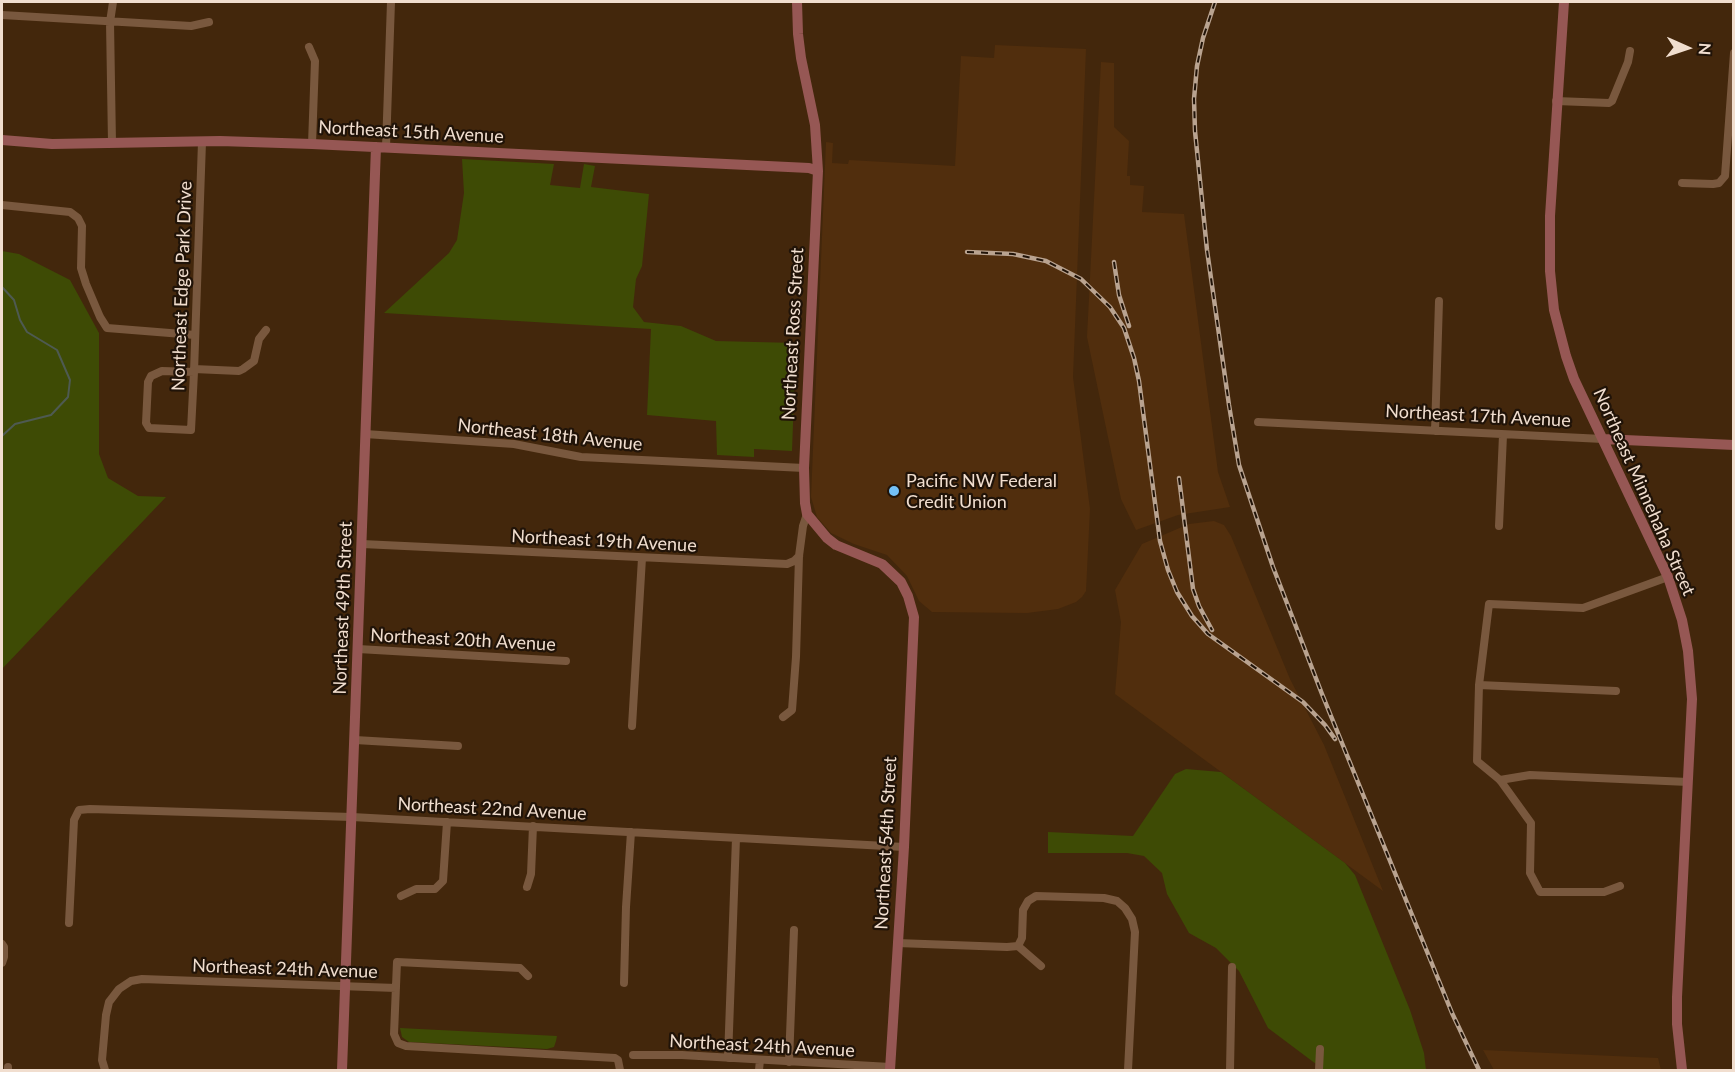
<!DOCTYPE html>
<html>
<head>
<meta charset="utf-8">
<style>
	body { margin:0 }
	#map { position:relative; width:1735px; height:1072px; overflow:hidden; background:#43270c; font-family:Lato,sans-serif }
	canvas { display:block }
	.frame { position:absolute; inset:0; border:3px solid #f1decf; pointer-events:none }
	.north { position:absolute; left:1657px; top:18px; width:60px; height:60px; -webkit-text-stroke:4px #201308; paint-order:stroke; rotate:93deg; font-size:16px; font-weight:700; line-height:24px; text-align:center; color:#f1decf }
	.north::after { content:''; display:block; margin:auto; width:21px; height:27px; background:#f1decf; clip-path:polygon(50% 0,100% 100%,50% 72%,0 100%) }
</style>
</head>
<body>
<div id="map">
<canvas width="1735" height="1072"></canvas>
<div class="frame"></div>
<div class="north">N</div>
</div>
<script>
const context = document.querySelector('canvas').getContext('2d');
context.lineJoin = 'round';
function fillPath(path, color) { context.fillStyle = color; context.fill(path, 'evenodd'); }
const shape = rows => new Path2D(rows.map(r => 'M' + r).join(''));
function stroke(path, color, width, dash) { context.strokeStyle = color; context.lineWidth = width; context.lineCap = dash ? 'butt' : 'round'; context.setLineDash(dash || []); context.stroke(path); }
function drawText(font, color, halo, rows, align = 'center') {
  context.font = font + ' Lato,sans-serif'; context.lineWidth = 4.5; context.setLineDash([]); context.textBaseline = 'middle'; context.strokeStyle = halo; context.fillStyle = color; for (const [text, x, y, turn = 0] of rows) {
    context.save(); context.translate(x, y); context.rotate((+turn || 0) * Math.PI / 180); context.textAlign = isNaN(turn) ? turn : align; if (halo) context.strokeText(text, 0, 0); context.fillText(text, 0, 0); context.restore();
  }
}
const built = shape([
	[995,45,1086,49,1073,377,1090,509,1086,591,1082,597,1076,602,1058,609,1027,613,932,612,919,601,907,576,887,555,854,544,831,533,817,517,811,497,826,142,833,143,832,163,848,164,849,160,955,166,961,56,994,58],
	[1101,62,1114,63,1114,127,1129,141,1127,176,1130,176,1130,185,1144,186,1142,212,1184,214,1218,472,1230,507,1178,515,1136,530,1121,499,1087,337],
	[1214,521,1224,525,1231,536,1290,679,1324,745,1383,891,1115,694,1121,622,1115,590,1142,544,1189,524],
	[1483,1050,1658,1058,1661,1070,1494,1070]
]);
const green = shape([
	[462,159,554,164,550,185,580,188,584,164,595,166,591,187,649,194,642,266,636,279,633,307,644,322,681,326,716,341,796,343,792,451,754,449,754,457,717,455,716,421,647,415,651,329,384,313,449,253,457,240,464,193],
	[2,251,19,254,70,280,99,333,99,454,108,478,138,496,166,497,2,669],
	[1186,769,1221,772,1345,863,1355,875,1410,1010,1424,1053,1426,1070,1324,1070,1268,1028,1239,971,1216,948,1189,933,1167,894,1162,873,1144,856,1127,853,1048,853,1048,832,1133,836,1175,774],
	[400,1028,557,1036,556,1041,554,1047,547,1049,409,1042,402,1037]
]);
const stream = shape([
	[2,287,14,300,20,320,27,332,57,350,70,380,68,397,51,415,15,424,2,436]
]);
const street = shape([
	[2,15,191,26,209,22],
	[309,47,315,61,312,144],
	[1556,101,1609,103,1612,101,1628,62,1630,51],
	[112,143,110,22,113,2],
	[386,147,391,2],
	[1682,183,1713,184,1719,183,1725,176,1734,53],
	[2,205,70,212,78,218,82,226,81,268,86,284,100,317,107,328,195,335],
	[194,369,239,371,243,369,254,361,259,339,266,330],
	[194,372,162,371,151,376,148,382,146,423,149,428,191,430,194,372,202,142],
	[1258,422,1603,439],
	[1435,431,1439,301],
	[365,434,514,444,581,457,804,468],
	[1499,526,1503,435],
	[362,544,787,564,794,561,799,556],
	[358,649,566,661],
	[1479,685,1616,691],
	[783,717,792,710,796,657,799,556,803,526,807,514],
	[632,726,642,558],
	[355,740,458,746],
	[1500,780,1530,775,1688,782],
	[1620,886,1604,892,1540,892,1530,873,1531,823,1500,780,1477,761,1479,685,1489,604,1583,608,1668,577],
	[527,887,531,874,533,826],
	[401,896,416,889,435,889,443,881,447,822],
	[69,923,74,820,79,810,90,809,352,817,904,847],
	[897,943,1007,947,1018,946,1022,938,1023,910,1028,901,1036,896,1104,898,1117,901,1125,908,1132,919,1135,932,1128,1070],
	[2,944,4,947,4,957,2,963],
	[1018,946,1041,966],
	[528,976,520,968,397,962,394,1034,398,1043,406,1046,615,1058,618,1060,620,1070],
	[624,983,626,907,631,832],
	[633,1055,682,1055,890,1067],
	[728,1058,736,838],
	[789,1062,794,930],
	[8,1067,8,1070],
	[105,1070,102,1060,106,1015,109,1002,119,989,131,981,142,979,396,988],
	[759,1070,760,1060],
	[1230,1070,1232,967],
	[1319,1070,1320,1049]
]);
const secondary = shape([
	[797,2,798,34,801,58,815,125,818,171,804,468,805,503,807,514,827,538,836,545,882,564,901,582,908,596,914,617,904,847,890,1070],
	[1564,2,1550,216,1550,271,1554,310,1566,356,1574,379,1668,577,1682,620,1688,651,1692,699,1677,997,1677,1024,1682,1070],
	[2,140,52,144,220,141,312,144,809,168,818,171],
	[1603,439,1734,445],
	[342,1070,376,147]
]);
const rail = shape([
	[1215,2,1203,38,1197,66,1194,99,1195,131,1207,250,1229,405,1239,465,1273,567,1322,694,1452,1013,1479,1070],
	[967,252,1013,254,1046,261,1081,279,1110,307,1124,328,1134,358,1139,381,1160,541,1168,570,1177,592,1192,616,1208,634,1303,702,1325,725,1335,739],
	[1114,262,1119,295,1129,326],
	[1179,478,1193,589,1199,606,1212,630]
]);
const markers = [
	[894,491,6,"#73c0f6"]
];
const streetNames = [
	["Northeast 15th Avenue",411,132,3],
	["Northeast Edge Park Drive",182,286,-88],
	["Northeast Ross Street",793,334,-87],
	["Northeast 17th Avenue",1478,416,3],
	["Northeast 18th Avenue",550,435,6],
	["Northeast Minnehaha Street",1644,492,66],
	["Northeast 19th Avenue",604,541,3],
	["Northeast 49th Street",343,608,-88],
	["Northeast 20th Avenue",463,640,3],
	["Northeast 22nd Avenue",492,809,3],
	["Northeast 54th Street",886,843,-87],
	["Northeast 24th Avenue",285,969,2],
	["Northeast 24th Avenue",762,1046,3]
];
const poiNames = [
	["Pacific NW Federal",906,481],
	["Credit Union",906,502]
];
fillPath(built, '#512e0d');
fillPath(green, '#3e4b05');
stroke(stream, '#4e5a52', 2);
stroke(street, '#79583e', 8);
stroke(secondary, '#965754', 10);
stroke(rail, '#b9a390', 4.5);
stroke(rail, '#201308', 2, [7]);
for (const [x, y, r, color] of markers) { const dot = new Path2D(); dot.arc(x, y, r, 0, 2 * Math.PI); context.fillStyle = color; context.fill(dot); stroke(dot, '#201308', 2); }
drawText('18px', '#f1decf', '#201308', streetNames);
drawText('18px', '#f1decf', '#201308', poiNames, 'left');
</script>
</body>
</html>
